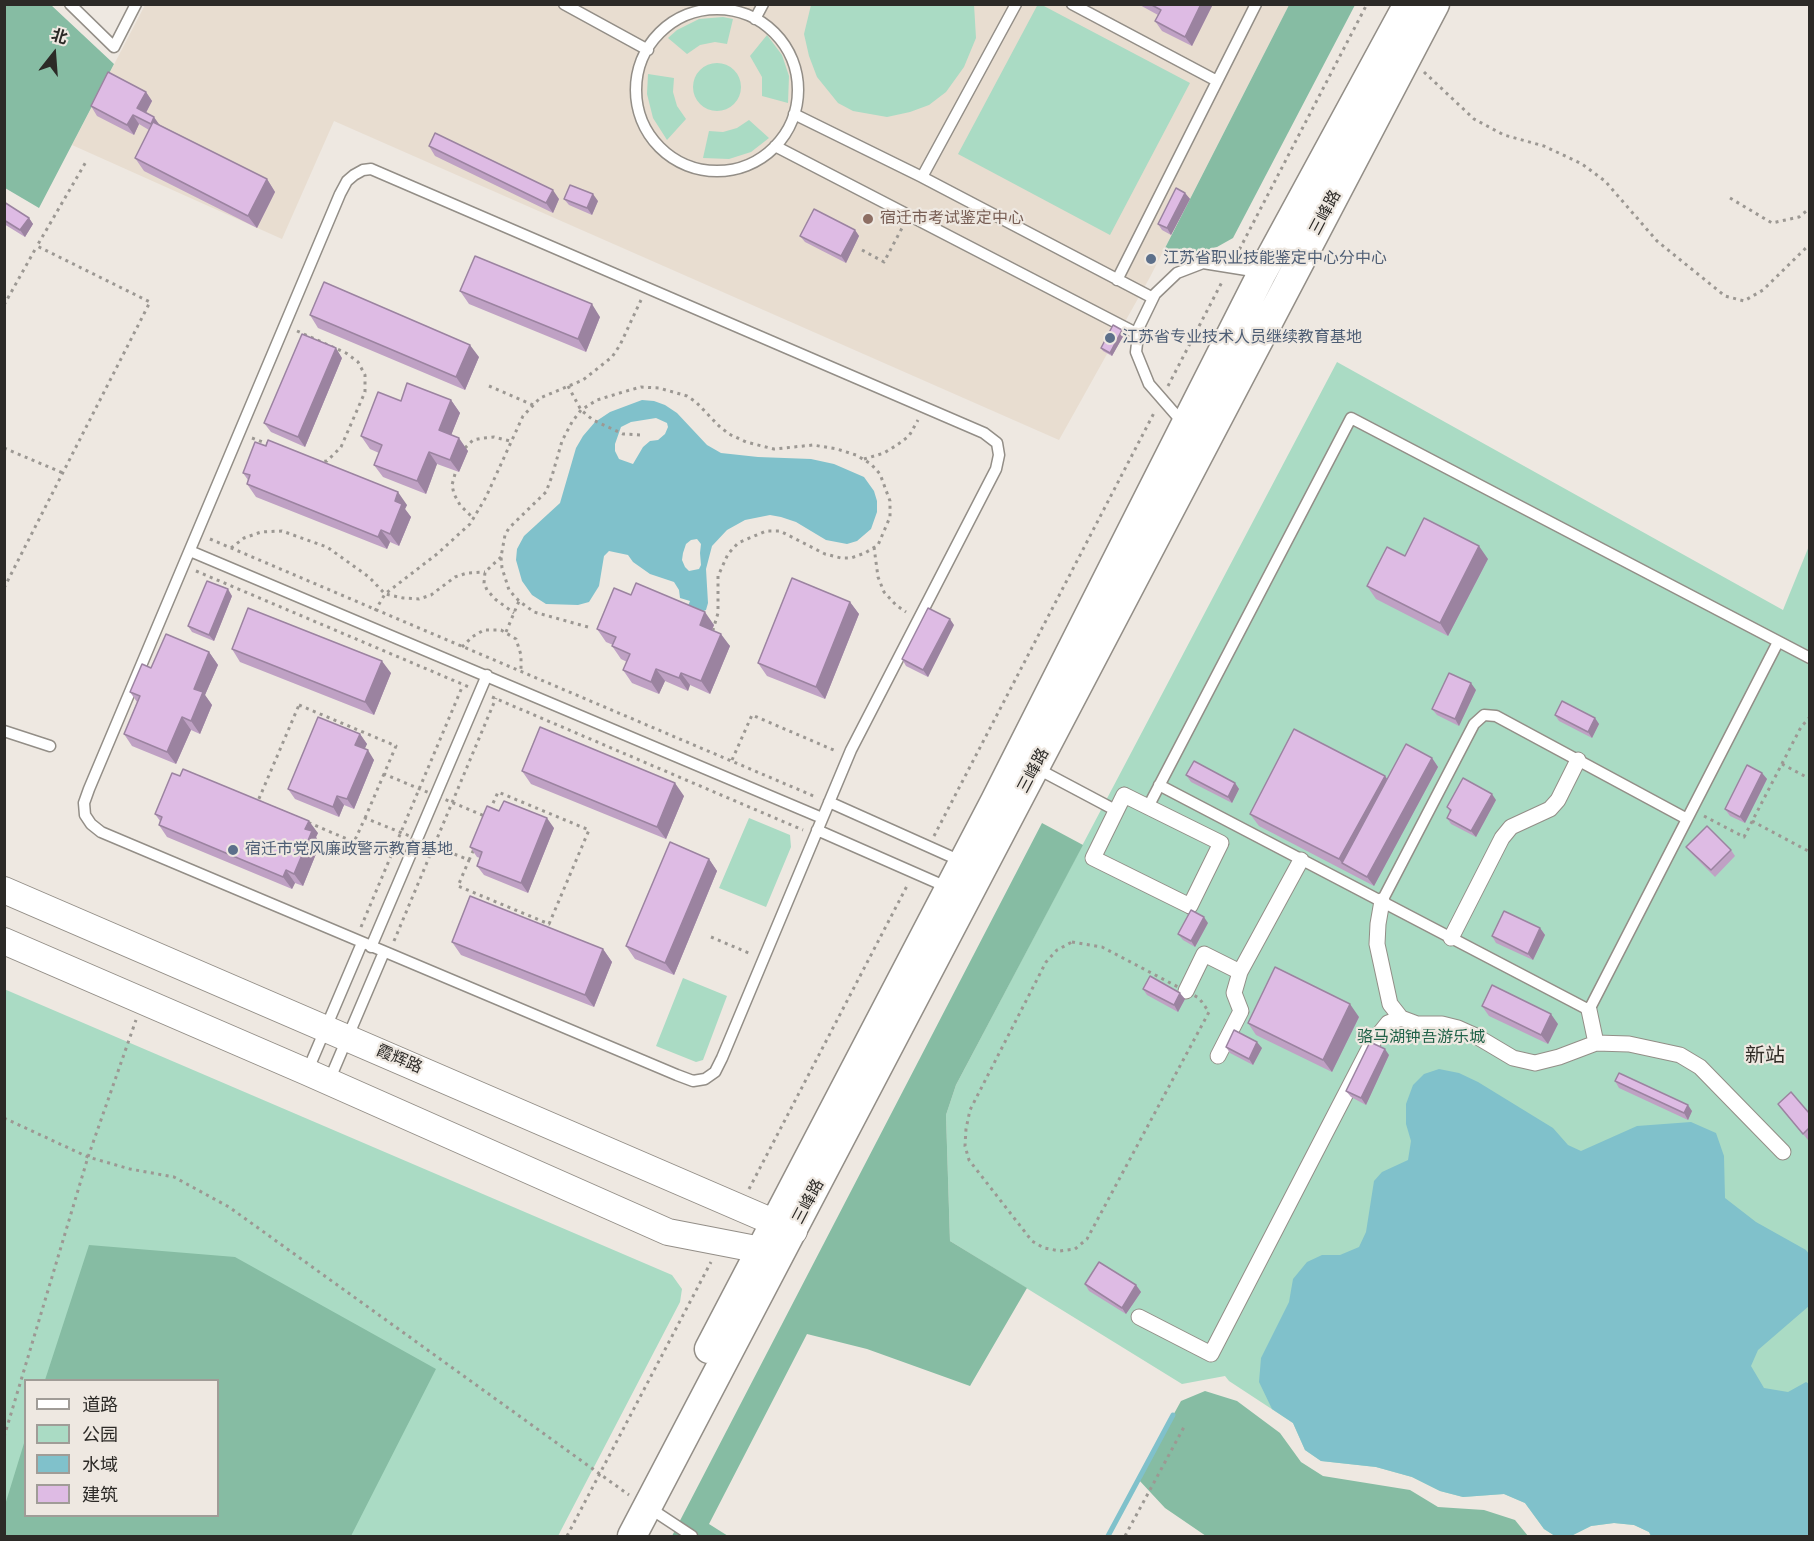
<!DOCTYPE html>
<html>
<head>
<meta charset="utf-8">
<style>
	body { margin:0 }
	#map { position:relative; width:1814px; height:1541px; overflow:hidden; background:#eee8e1; font-family:Poppins,"Noto Sans SC",sans-serif }
	canvas { display:block }
	.frame { position:absolute; inset:0; border:6px solid #2c2a27; pointer-events:none }
	.legend { position:absolute; left:24px; top:1379px; width:195px; height:138px; box-sizing:border-box; background:#eee8e1; border:2px solid #a09c97; margin:0; padding:8px 10px; list-style:none; font-size:18px; color:#2c2a27 }
	.legend li { display:flex; align-items:center; gap:12px; height:30px }
	.legend b { width:30px; border:2px solid #a09c97 }
	.north { position:absolute; left:24px; top:24px; width:60px; height:60px; -webkit-text-stroke:4px #eee8e1; paint-order:stroke; rotate:17deg; font-size:16px; font-weight:700; line-height:24px; text-align:center; color:#2c2a27 }
	.north::after { content:''; display:block; margin:auto; width:21px; height:27px; background:#2c2a27; clip-path:polygon(50% 0,100% 100%,50% 72%,0 100%) }
</style>
</head>
<body>
<div id="map">
<canvas width="1814" height="1541"></canvas>
<div class="frame"></div>
<ul class="legend">
<li><b style="height:8px;background:#fff"></b>道路</li>
<li><b style="height:16px;background:#aadbc4"></b>公园</li>
<li><b style="height:16px;background:#80c1cb"></b>水域</li>
<li><b style="height:16px;background:#debbe4"></b>建筑</li>
</ul>
<div class="north">北</div>
</div>
<script>
const context = document.querySelector('canvas').getContext('2d');
context.lineJoin = 'round';
function fillPath(path, color) { context.fillStyle = color; context.fill(path, 'evenodd'); }
const shape = rows => new Path2D(rows.map(r => 'M' + r).join(''));
function stroke(path, color, width, dash) { context.strokeStyle = color; context.lineWidth = width; context.lineCap = dash ? 'butt' : 'round'; context.setLineDash(dash || []); context.stroke(path); }
function drawText(font, color, halo, rows, align = 'center') {
  context.font = font + ' Poppins,"Noto Sans SC",sans-serif'; context.lineWidth = 4.5; context.setLineDash([]); context.textBaseline = 'middle'; context.strokeStyle = halo; context.fillStyle = color; for (const [text, x, y, turn = 0] of rows) {
    context.save(); context.translate(x, y); context.rotate((+turn || 0) * Math.PI / 180); context.textAlign = isNaN(turn) ? turn : align; if (halo) context.strokeText(text, 0, 0); context.fillText(text, 0, 0); context.restore();
  }
}
const built = shape([
	[145,5,1289,5,1150,277,1059,440,334,121,282,239,72,145]
]);
const green = shape([
	[974,4,976,38,964,67,946,92,929,105,910,112,887,117,853,111,838,103,817,77,809,56,804,34,811,5],
	[1038,4,1042,5,1190,83,1110,235,958,154],
	[723,17,733,19,727,44,715,42,700,45,687,54,668,38,677,30,699,19],
	[767,35,782,55,789,76,788,103,762,96,762,77,750,56],
	'693 87a24 24 0 1 1 48 0a24 24 0 1 1-48 0Z',
	[648,74,674,78,673,92,677,106,686,119,667,140,653,118,647,94],
	[749,120,769,138,751,152,729,159,703,158,709,131,723,132,737,128],
	[1337,362,1783,610,1809,546,1809,1536,1651,1536,1649,1532,1634,1525,1614,1523,1591,1526,1571,1536,1555,1536,1544,1529,1525,1503,1504,1494,1463,1497,1440,1491,1412,1477,1376,1467,1321,1461,1305,1450,1293,1423,1229,1381,1225,1376,1182,1384,950,1241,946,1115,956,1085],
	[749,818,790,835,791,847,766,907,719,888],
	[683,978,727,996,703,1060,696,1062,656,1046],
	[4,989,672,1275,682,1289,680,1302,558,1536,5,1536],
	[26,1380,218,1380,218,1516,26,1516]
]);
const forest = shape([
	[5,5,51,5,114,64,39,208,5,188],
	[1289,5,1355,5,1233,238,1217,247,1190,255,1165,248],
	[1042,823,1083,845,956,1085,946,1115,950,1241,1027,1288,970,1386,867,1349,807,1334,709,1524,728,1536,672,1536],
	[89,1245,235,1257,436,1369,351,1536,5,1536,5,1505,25,1440,26,1516,218,1516,218,1380,45,1380],
	[1205,1391,1237,1401,1280,1433,1301,1462,1323,1476,1410,1490,1438,1507,1484,1510,1515,1520,1528,1536,1206,1536,1165,1508,1138,1479,1181,1401]
]);
const water = shape([
	[642,400,654,401,665,405,677,413,707,445,721,453,758,457,811,459,834,464,864,477,874,491,877,501,877,512,871,529,857,541,847,544,826,540,796,522,781,517,770,515,745,520,727,530,712,546,706,569,708,603,706,610,699,613,687,609,690,601,680,598,679,590,674,582,650,574,633,562,628,555,609,551,604,556,599,586,589,602,578,605,546,604,532,595,522,581,516,560,517,549,524,536,560,503,576,448,583,436,595,422,610,412],
	[656,418,667,423,668,427,665,434,658,440,650,441,643,447,633,464,619,459,615,451,615,444,621,427,631,422],
	[697,539,701,544,700,553,701,565,699,569,689,571,685,567,682,560,683,553,686,544,691,540],
	[1439,1069,1459,1073,1478,1082,1553,1128,1568,1145,1581,1151,1637,1126,1691,1122,1716,1133,1724,1156,1725,1198,1756,1222,1806,1250,1809,1254,1809,1306,1758,1350,1751,1366,1764,1388,1788,1392,1806,1382,1809,1384,1809,1536,1651,1536,1649,1532,1634,1525,1614,1523,1591,1526,1571,1536,1555,1536,1544,1529,1525,1503,1504,1494,1463,1497,1440,1491,1412,1477,1376,1467,1321,1461,1305,1450,1293,1423,1272,1409,1259,1382,1261,1358,1289,1302,1293,1279,1307,1262,1322,1255,1340,1255,1359,1247,1366,1232,1374,1181,1382,1172,1408,1160,1411,1141,1406,1124,1406,1104,1413,1085,1424,1074]
]);
const stream = shape([
	[1108,1536,1173,1415]
]);
const path = shape([
	[1424,72,1474,119,1504,135,1544,146,1582,164,1605,181,1657,241,1725,296,1744,301,1763,290,1810,244],
	[1730,198,1772,223,1799,217,1810,208],
	[862,250,884,262,902,228],
	[1236,256,1367,4],
	[4,305,37,246],
	[297,331,346,353,358,362,365,375,365,392,341,447,327,461,319,462],
	[489,386,533,405],
	[568,386,581,410,593,420,623,434,641,435],
	[1168,386,1223,280],
	[252,438,268,444],
	[4,448,63,473],
	[465,448,473,440,483,438,494,437,510,441],
	[864,459,884,453,897,445,909,436,918,420],
	[455,474,452,485,454,494,460,505,474,519],
	[210,539,816,797],
	[874,547,878,577,884,592,896,605,906,612],
	[231,548,244,538,261,532,282,531,327,547,369,577,385,594,403,598,419,599,431,595,455,577,467,573,485,572],
	[501,557,485,572,484,583,487,590,495,599,514,613],
	[196,571,469,687],
	[4,588,150,302,37,246,87,160],
	[375,611,385,594,437,554,470,524,486,497,523,416,540,398,583,380,612,357,620,345,641,300],
	[588,627,534,612,519,601,509,590,502,568,501,557,505,535,509,528,546,492,552,476,562,441,572,422,581,410,597,400,623,392,641,387,659,388,687,396,696,402,719,426,729,434,746,442,774,449,813,445,837,449,856,455,871,464,880,474,890,501,890,517,878,545,865,553,851,558,841,558,825,554,780,531,766,531,738,543,728,554,718,576,718,613,713,630],
	[506,632,519,601],
	[462,647,472,637,484,630,501,630,516,639,521,655,521,671],
	[492,697,803,830],
	[299,705,396,746,384,774,487,817,498,792,589,830,549,924,458,886,469,860,365,818,354,842,258,801,299,705],
	[732,760,752,715,836,751],
	[1782,764,1810,779],
	[1704,816,1744,837,1801,727,1810,717],
	[365,818,384,774],
	[1752,821,1810,852],
	[934,836,1155,411],
	[469,860,474,849],
	[361,927,463,685],
	[711,937,751,954],
	[394,941,496,698],
	[1072,942,1102,947,1199,998,1209,1012,1087,1239,1075,1249,1060,1251,1044,1248,1032,1241,969,1160,965,1146,966,1129,970,1110,1046,962,1057,950,1072,942],
	[4,1118,88,1157,130,1169,174,1177,229,1207,629,1495],
	[749,1189,908,884],
	[4,1437,88,1157,136,1020],
	[567,1536,711,1262],
	[1125,1536,1184,1427]
]);
const service = shape([
	[70,4,114,47,136,4],
	[564,4,648,50],
	[1072,4,1217,81],
	'636 90a81 81 0 1 1 162 0a81 81 0 1 1-162 0Z',
	[755,19,763,4],
	[794,114,922,177,1153,298],
	[775,146,1138,334],
	[371,169,984,433,997,443,999,455,996,469,851,750,722,1058,715,1072,705,1079,693,1081,677,1075,101,832,91,824,85,815,84,803,89,789,340,194,347,181,354,175,363,170,371,169],
	[922,177,1016,4],
	[1117,280,1256,4],
	[1183,423,1149,384,1136,352,1139,327,1155,294,1177,273,1203,263,1259,272],
	[190,551,822,818],
	[4,731,50,746],
	[1036,768,1117,811],
	[1159,785,1589,1010,1778,642],
	[829,802,963,862],
	[1148,807,1351,418,1810,658],
	[817,830,949,888],
	[1382,901,1474,724,1484,715,1496,716,1687,819],
	[371,947,487,675],
	[307,1072,362,943],
	[329,1081,384,952],
	[648,1507,692,1536]
]);
const pedestrian = shape([
	[1124,795,1221,843,1190,906,1093,858,1124,795],
	[1382,901,1378,924,1377,944,1390,1004,1401,1018,1417,1024,1442,1024,1458,1028,1476,1036,1513,1058,1535,1063,1559,1057,1596,1043,1629,1044,1680,1055,1700,1067,1783,1152],
	[1451,938,1502,838,1511,827,1550,809,1558,800,1578,760],
	[1186,991,1204,954,1240,972],
	[1589,1010,1596,1043],
	[1218,1056,1241,1011,1234,993,1240,972,1301,860],
	[1139,1317,1211,1354,1372,1043,1388,1023,1401,1018]
]);
const tertiary = shape([
	[4,890,794,1231],
	[4,941,307,1072,668,1232,761,1250,777,1257]
]);
const secondary = shape([
	[709,1349,995,801,1262,273,1408,4],
	[632,1536,1435,4]
]);
const wall = shape([
	[1138,4,1213,4,1192,46,1162,31,1155,21,1158,15],
	[146,92,152,101,146,113,160,125,267,179,275,192,257,228,144,171,135,158,149,130,139,124,134,135,97,116,91,106],
	[429,146,559,199,553,213,435,156],
	[1185,193,1190,199,1171,235,1162,230,1158,224],
	[564,199,598,201,592,215,569,205],
	[4,202,29,218,33,224,25,237,4,224],
	[855,230,859,236,846,263,805,242,800,236],
	[460,291,600,317,586,352,469,304],
	[310,315,479,357,465,390,318,328],
	[1125,333,1112,356,1103,351,1101,348],
	[342,358,305,447,271,432,264,423],
	[451,400,460,413,451,435,468,451,459,472,437,464,426,494,383,477,374,465,379,453,370,449,361,436,401,401],
	[243,473,407,505,405,509,411,517,399,546,390,542,387,549,256,497,247,484,248,480],
	[1405,556,1488,559,1448,636,1376,599,1367,586],
	[631,595,714,625,712,630,730,646,710,694,690,685,688,691,665,681,659,694,632,683,623,670,627,662,621,659,612,646,613,645,606,642,597,629],
	[232,596,214,641,192,632,188,626],
	[850,602,859,614,825,699,767,676,758,663],
	[954,625,928,677,906,666,902,659],
	[232,649,391,673,374,715,240,662],
	[209,652,218,665,205,695,212,705,200,734,191,730,176,764,132,746,124,734,137,702,130,692,151,668],
	[1476,690,1459,726,1437,715,1432,709],
	[1555,715,1595,718,1599,724,1592,738,1559,721],
	[360,734,367,744,364,749,374,760,354,809,344,805,339,817,295,799,288,789],
	[1432,758,1438,767,1374,886,1259,826,1250,814,1385,776,1387,779],
	[522,771,684,796,666,839,531,784],
	[1762,773,1767,779,1745,823,1730,816,1725,809],
	[1186,775,1235,783,1239,789,1232,803,1191,782],
	[1496,800,1476,837,1451,824,1447,818,1450,812,1447,807],
	[499,811,554,828,528,893,484,875,477,866,480,858,477,857,470,847],
	[155,814,318,833,316,837,320,844,303,886,295,883,292,889,167,837,159,825,160,821],
	[1686,847,1731,850,1735,856,1715,877,1691,853],
	[709,859,717,871,674,975,635,959,626,946],
	[1208,923,1195,947,1183,940,1178,934],
	[1540,928,1545,935,1533,960,1496,943,1492,936],
	[452,942,603,949,612,962,594,1007,461,955],
	[1143,989,1185,999,1178,1012,1147,995],
	[1482,1006,1558,1024,1548,1044,1489,1016],
	[1359,1017,1332,1072,1256,1035,1248,1023],
	[1226,1047,1262,1048,1253,1065,1230,1053],
	[1389,1055,1366,1105,1351,1097,1346,1091],
	[1615,1081,1692,1111,1688,1120,1619,1088],
	[1778,1104,1809,1113,1809,1139,1808,1140],
	[1085,1284,1136,1285,1141,1292,1126,1314,1089,1291]
]);
const shadedWall = shape([
	[1201,4,1213,4,1192,46,1185,37],
	[146,92,152,101,143,118,137,108],
	[133,115,139,124,134,135,127,125],
	[154,117,161,127,157,134,151,124],
	[267,179,275,192,257,228,248,216],
	[553,190,559,199,553,213,546,203],
	[1185,193,1190,199,1171,235,1167,228],
	[593,194,598,201,592,215,587,208],
	[29,218,33,224,25,237,20,230],
	[855,230,859,236,846,263,841,256],
	[592,304,600,317,586,352,578,339],
	[1122,330,1125,333,1112,356,1110,353],
	[470,345,479,357,465,390,456,377],
	[336,348,342,358,305,447,298,437],
	[451,400,460,413,448,443,439,430],
	[459,438,468,451,459,472,450,460],
	[429,452,437,464,426,494,417,481],
	[398,492,407,505,405,509,411,517,399,546,390,534,395,501],
	[381,530,390,542,387,549,378,537],
	[1479,546,1488,559,1448,636,1440,623],
	[228,589,232,596,214,641,209,635],
	[850,602,859,614,825,699,816,687],
	[705,612,714,625,709,637,700,625],
	[950,619,954,625,928,677,923,670],
	[721,634,730,646,710,694,701,681],
	[209,652,218,665,205,695,212,705,200,734,191,721,194,689],
	[382,661,391,673,374,715,365,702],
	[656,669,665,681,659,694,651,682],
	[681,673,690,685,688,691,679,678],
	[1471,683,1476,690,1459,726,1455,719],
	[182,717,191,730,176,764,167,752],
	[1595,718,1599,724,1592,738,1588,732],
	[360,734,367,744,362,755,355,745],
	[368,750,374,760,354,809,347,799],
	[1432,758,1438,767,1374,886,1367,877],
	[1762,773,1767,779,1745,823,1740,817],
	[1385,776,1394,788,1342,863,1339,859],
	[675,783,684,796,666,839,657,827],
	[1235,783,1239,789,1232,803,1228,797],
	[1492,794,1496,800,1476,837,1471,831],
	[337,796,344,805,339,817,333,807],
	[547,818,554,828,528,893,521,883],
	[309,821,318,833,316,837,320,844,303,886,294,874,305,829],
	[709,859,717,871,674,975,665,963],
	[286,870,295,883,292,889,283,877],
	[1204,917,1208,923,1195,947,1191,941],
	[1540,928,1545,935,1533,960,1528,954],
	[603,949,612,962,594,1007,585,995],
	[1180,993,1185,999,1178,1012,1174,1005],
	[1350,1004,1359,1017,1332,1072,1323,1060],
	[1551,1014,1558,1024,1548,1044,1541,1035],
	[1257,1042,1262,1048,1253,1065,1249,1059],
	[1385,1049,1389,1055,1366,1105,1361,1098],
	[1688,1105,1692,1111,1688,1120,1684,1113],
	[1136,1285,1141,1292,1126,1314,1122,1308]
]);
const building = shape([
	[1150,4,1201,4,1185,37,1155,21,1161,10,1150,4],
	[108,72,146,92,137,108,154,117,151,124,133,115,127,125,91,106,108,72],
	[153,122,267,179,248,216,135,158,153,122],
	[435,133,553,190,546,203,429,146,435,133],
	[570,185,593,194,587,208,564,199,570,185],
	[1176,188,1185,193,1167,228,1158,224,1176,188],
	[4,202,29,218,20,230,4,220,4,202],
	[814,209,855,230,841,256,800,236,814,209],
	[475,256,592,304,578,339,460,291,475,256],
	[324,282,470,345,456,377,310,315,324,282],
	[1113,325,1122,330,1110,353,1101,348,1113,325],
	[302,334,336,348,298,437,264,423,302,334],
	[407,383,451,400,439,430,459,438,450,460,429,452,417,481,374,465,382,445,361,436,378,392,401,401,407,383],
	[268,440,398,492,395,501,402,504,390,534,381,530,378,537,247,484,250,475,243,473,255,442,266,446,268,440],
	[1424,518,1479,546,1440,623,1367,586,1387,547,1405,556,1424,518],
	[792,578,850,602,816,687,758,663,792,578],
	[207,581,228,589,209,635,188,626,207,581],
	[636,583,705,612,700,625,721,634,701,681,681,673,679,678,656,669,651,682,623,670,630,654,612,646,616,637,597,629,614,588,631,595,636,583],
	[248,608,382,661,365,702,232,649,248,608],
	[928,608,950,619,923,670,902,659,928,608],
	[166,634,209,652,194,689,203,692,191,721,182,717,167,752,124,734,140,696,130,692,142,664,151,668,166,634],
	[1449,673,1471,683,1455,719,1432,709,1449,673],
	[1562,701,1595,718,1588,732,1555,715,1562,701],
	[318,717,360,734,355,745,368,750,347,799,337,796,333,807,288,789,318,717],
	[540,727,675,783,657,827,522,771,540,727],
	[1294,729,1385,776,1339,859,1250,814,1294,729],
	[1406,744,1432,758,1367,877,1342,863,1406,744],
	[1194,761,1235,783,1228,797,1186,775,1194,761],
	[1747,765,1762,773,1740,817,1725,809,1747,765],
	[183,769,309,821,305,829,312,831,294,874,286,870,283,877,159,825,162,817,155,814,172,773,180,776,183,769],
	[1463,778,1492,794,1471,831,1447,818,1451,810,1447,807,1463,778],
	[504,801,547,818,521,883,477,866,482,852,470,847,487,806,499,811,504,801],
	[1707,826,1731,850,1711,870,1686,847,1707,826],
	[670,842,709,859,665,963,626,946,670,842],
	[470,896,603,949,585,995,452,942,470,896],
	[1191,910,1204,917,1191,941,1178,934,1191,910],
	[1504,911,1540,928,1528,954,1492,936,1504,911],
	[1275,967,1350,1004,1323,1060,1248,1023,1275,967],
	[1150,976,1180,993,1174,1005,1143,989,1150,976],
	[1492,985,1551,1014,1541,1035,1482,1006,1492,985],
	[1234,1030,1257,1042,1249,1059,1226,1047,1234,1030],
	[1370,1042,1385,1049,1361,1098,1346,1091,1370,1042],
	[1619,1073,1688,1105,1684,1113,1615,1081,1619,1073],
	[1791,1092,1809,1113,1809,1128,1803,1134,1778,1104,1791,1092],
	[1099,1262,1136,1285,1122,1308,1085,1284,1099,1262]
]);
const markers = [
	[868,219,6,"#8d6e63"],
	[1151,259,6,"#5c6f8a"],
	[1110,338,6,"#5c6f8a"],
	[233,850,6,"#5c6f8a"]
];
const streetNames = [
	["三峰路",1326,213,-62],
	["三峰路",1034,771,-62],
	["霞辉路",399,1060,23],
	["三峰路",809,1202,-62]
];
const educationNames = [
	["宿迁市考试鉴定中心",880,219]
];
const serviceNames = [
	["江苏省职业技能鉴定中心分中心",1163,259],
	["江苏省专业技术人员继续教育基地",1122,338],
	["宿迁市党风廉政警示教育基地",245,850]
];
const parkNames = [
	["骆马湖钟吾游乐城",1421,1038]
];
const quarterNames = [
	["新站",1765,1057]
];
fillPath(built, '#e8ddd0');
fillPath(green, '#aadbc4');
fillPath(forest, '#86bca3');
fillPath(water, '#80c1cb');
stroke(stream, '#80c1cb', 5);
stroke(service, '#938e87', 13);
stroke(pedestrian, '#938e87', 17);
stroke(tertiary, '#938e87', 28);
stroke(secondary, '#938e87', 31);
stroke(path, '#9c9893', 3, [3, 4.5]);
stroke(service, '#fff', 10);
stroke(pedestrian, '#fff', 15);
stroke(tertiary, '#fff', 26);
stroke(secondary, '#fff', 28);
fillPath(wall, '#bfa1c4');
fillPath(shadedWall, '#9b83a0');
fillPath(building, '#debbe4');
stroke(building, '#9b83a0', 1.5);
for (const [x, y, r, color] of markers) { const dot = new Path2D(); dot.arc(x, y, r, 0, 2 * Math.PI); context.fillStyle = color; context.fill(dot); stroke(dot, '#eee8e1', 2); }
drawText('16px', '#2c2a27', '#eee8e1', streetNames);
drawText('16px', '#785e54', '#eee8e1', educationNames, 'left');
drawText('16px', '#4e5e75', '#eee8e1', serviceNames, 'left');
drawText('16px', '#206148', '#eee8e1', parkNames);
drawText('20px', '#312d27', '#eee8e1', quarterNames);
</script>
</body>
</html>
